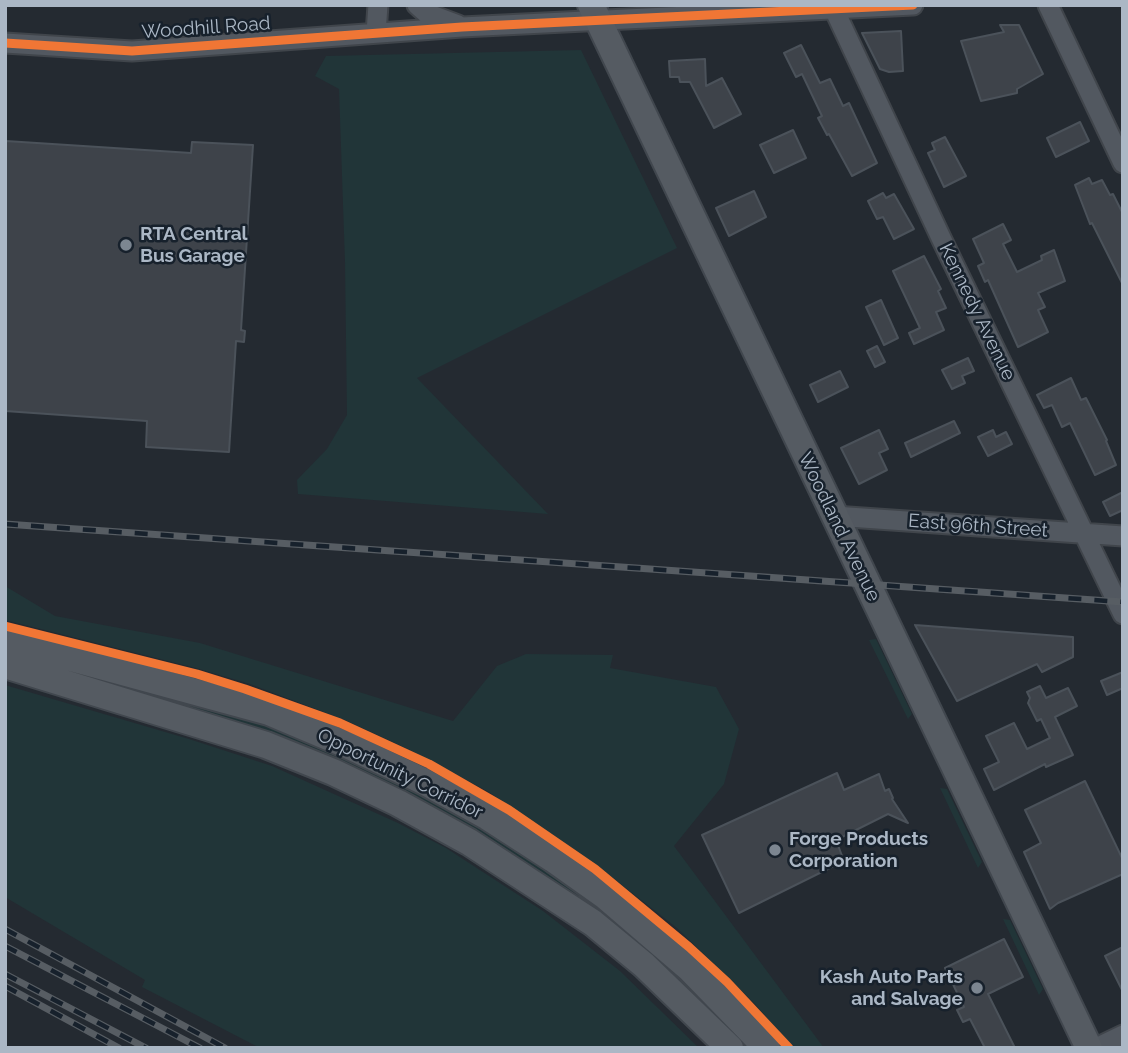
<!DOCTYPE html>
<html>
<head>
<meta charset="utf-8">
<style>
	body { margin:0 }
	#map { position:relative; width:1128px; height:1053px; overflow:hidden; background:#242a31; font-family:Raleway,sans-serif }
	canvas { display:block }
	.frame { position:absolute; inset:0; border:7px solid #abb7c5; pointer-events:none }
</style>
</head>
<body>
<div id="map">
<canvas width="1128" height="1053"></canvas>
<div class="frame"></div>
</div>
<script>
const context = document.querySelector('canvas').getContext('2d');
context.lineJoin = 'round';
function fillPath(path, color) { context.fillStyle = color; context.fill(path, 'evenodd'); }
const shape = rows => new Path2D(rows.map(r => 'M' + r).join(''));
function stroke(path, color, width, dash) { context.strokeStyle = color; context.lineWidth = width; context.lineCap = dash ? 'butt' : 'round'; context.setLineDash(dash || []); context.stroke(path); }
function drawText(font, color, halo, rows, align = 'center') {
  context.font = font + ' Raleway,sans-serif'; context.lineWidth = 5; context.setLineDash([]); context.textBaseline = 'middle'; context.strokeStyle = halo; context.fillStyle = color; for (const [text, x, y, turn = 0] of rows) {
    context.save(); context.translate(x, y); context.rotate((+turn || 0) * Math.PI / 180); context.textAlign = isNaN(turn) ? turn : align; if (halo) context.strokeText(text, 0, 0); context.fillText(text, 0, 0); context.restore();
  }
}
const green = shape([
	[581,50,677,248,417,378,548,514,298,494,297,480,327,449,347,415,345,262,339,89,315,76,326,56],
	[5,586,55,616,200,643,453,721,497,666,526,654,613,655,610,668,716,687,739,729,724,784,674,846,824,1048,793,1048,755,1004,677,928,595,864,489,792,410,750,345,720,250,684,196,668,5,620],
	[876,639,912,714,908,719,869,640],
	[5,657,215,703,424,789,620,918,757,1048,748,1048,652,955,606,917,573,892,545,881,489,843],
	[5,685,189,739,272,766,398,823,446,848,543,911,620,971,699,1048,260,1048,142,987,145,980,5,897],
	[940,788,947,789,982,862,978,868],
	[1003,919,1010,920,1043,989,1039,995]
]);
const building = shape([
	[1000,25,1019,25,1043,74,1017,89,1017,93,981,101,961,41,1004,32,1000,25],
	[901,31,903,71,889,72,880,69,862,33,901,31],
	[801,45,820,83,830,79,843,106,849,103,877,163,852,176,829,134,827,135,818,118,822,116,802,74,796,77,784,53,801,45],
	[705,59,706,86,722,78,741,114,714,128,690,82,680,82,679,77,670,77,669,61,705,59],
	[1080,122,1089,141,1056,157,1047,138,1080,122],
	[793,130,806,158,774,173,760,145,793,130],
	[945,137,966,176,944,187,928,153,935,150,932,143,945,137],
	[6,141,191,153,192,142,253,145,241,330,245,331,244,342,236,341,229,452,146,447,147,421,5,411,6,141],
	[1089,178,1092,184,1102,180,1110,195,1113,194,1123,214,1123,285,1092,223,1090,224,1075,185,1089,178],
	[754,191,766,217,729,236,716,208,754,191],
	[883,193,886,198,894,194,914,229,894,239,883,217,877,219,868,201,883,193],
	[1003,224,1011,240,1003,244,1017,272,1042,260,1041,256,1054,250,1065,281,1038,293,1045,307,1038,310,1048,332,1018,347,988,280,985,282,978,266,984,263,973,239,1003,224],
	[924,256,941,289,938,291,946,308,936,312,944,330,914,344,909,333,920,328,893,271,924,256],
	[881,300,898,338,884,345,866,307,881,300],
	[877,346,885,362,875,367,867,351,877,346],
	[968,358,974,371,962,376,965,383,952,389,942,370,968,358],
	[840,371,848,387,818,402,810,385,840,371],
	[1071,378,1081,400,1086,398,1107,440,1106,441,1116,465,1095,475,1070,423,1062,427,1052,405,1044,408,1037,395,1071,378],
	[954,421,960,433,911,457,905,443,954,421],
	[879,430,888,449,879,453,887,470,859,484,841,448,879,430],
	[993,430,996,437,1006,432,1012,444,988,456,978,437,993,430],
	[1123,492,1123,510,1110,516,1103,502,1123,492],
	[915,625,1073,637,1073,657,1042,672,1037,664,957,701,915,625],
	[1123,672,1123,688,1107,695,1101,681,1123,672],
	[1040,686,1046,698,1068,688,1077,706,1055,717,1073,755,1046,767,1045,764,994,790,984,769,999,762,986,736,1014,723,1027,749,1050,738,1041,719,1037,721,1028,703,1030,698,1027,692,1040,686],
	[837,773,844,790,879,774,885,791,889,789,893,798,892,799,908,823,888,814,836,840,844,861,739,913,702,835,837,773],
	[1085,781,1123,860,1123,874,1058,903,1050,909,1024,852,1041,843,1025,810,1085,781],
	[1004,939,1023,977,988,994,1015,1048,985,1048,970,1019,963,1022,957,1010,964,1007,945,968,1004,939],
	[1123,947,1123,992,1105,956,1123,947]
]);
const minor = shape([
	[417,5,426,13,458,25],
	[1048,5,1123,163],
	[834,9,942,240,1123,614],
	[376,33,378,5],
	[5,43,132,51,462,27,913,5],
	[834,516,1123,536],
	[1096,1048,1123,1035]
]);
const major = shape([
	[591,5,1089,1048],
	[5,640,269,712,347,745,423,781,488,817,553,859,605,896,690,969,767,1048],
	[5,665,266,745,333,772,398,803,469,842,593,923,644,965,730,1048]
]);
const rail = shape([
	[5,524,1123,602],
	[5,929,225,1048],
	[5,946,200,1048],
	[5,974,146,1048],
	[5,986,119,1048]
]);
const cycleway = shape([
	[5,43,132,51,462,27,913,5],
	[5,626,197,674,245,689,340,723,429,764,509,810,595,869,689,947,727,982,789,1048]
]);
const markers = [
	[126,245,7,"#7c8691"],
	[775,850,7,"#7c8691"],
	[977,988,7,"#7c8691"]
];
const streetNames = [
	["Woodhill Road",206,28,-4],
	["Kennedy Avenue",977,312,64],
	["East 96th Street",978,526,4],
	["Woodland Avenue",839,527,64],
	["Opportunity Corridor",400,774,26]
];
const poiNames = [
	["RTA Central",140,234],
	["Bus Garage",140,256],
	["Forge Products",789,839],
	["Corporation",789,861],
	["Kash Auto Parts",963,977,"right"],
	["and Salvage",963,999,"right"]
];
fillPath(green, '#213538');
fillPath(building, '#3e434a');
stroke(building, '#4b525a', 2);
stroke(minor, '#40454b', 23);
stroke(major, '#41474e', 30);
stroke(minor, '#525860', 19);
stroke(major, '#555b62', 26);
stroke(rail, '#575d63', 7);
stroke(rail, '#17212c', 4.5, [13]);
stroke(cycleway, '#f07635', 9);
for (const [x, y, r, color] of markers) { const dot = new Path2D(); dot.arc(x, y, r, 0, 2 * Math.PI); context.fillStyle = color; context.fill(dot); stroke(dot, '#17212c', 2.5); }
drawText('19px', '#abb7c5', '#17212c', streetNames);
drawText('bold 19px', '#abb7c5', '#17212c', poiNames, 'left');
</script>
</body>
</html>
